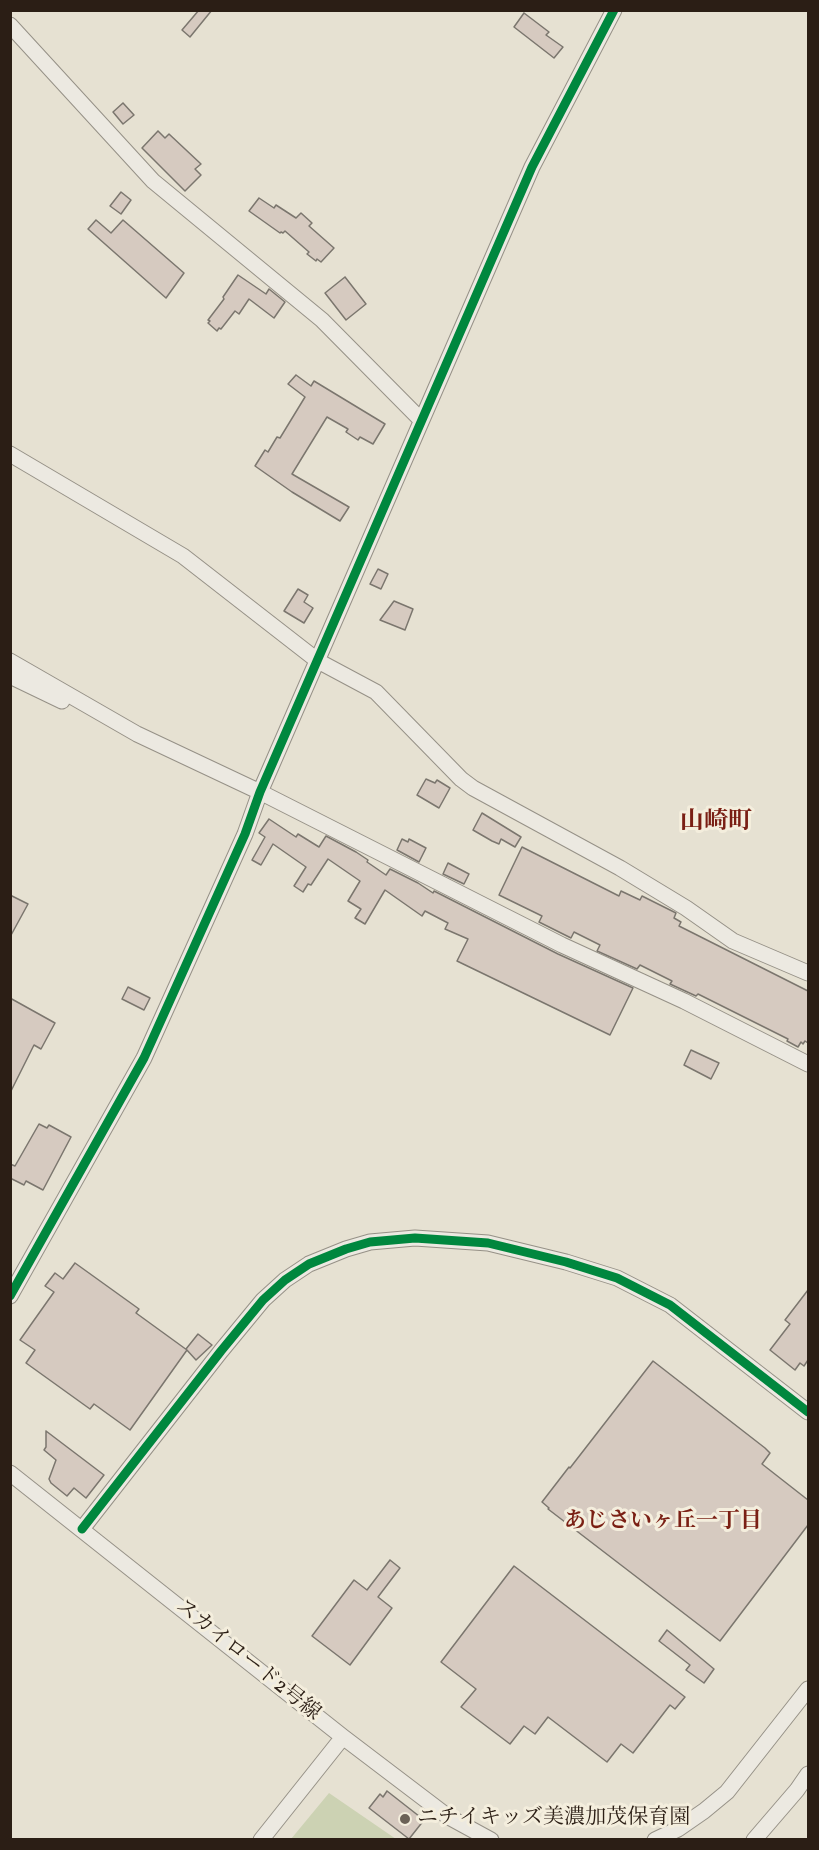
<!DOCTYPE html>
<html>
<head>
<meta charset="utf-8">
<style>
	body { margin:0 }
	#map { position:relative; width:819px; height:1850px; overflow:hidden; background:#e6e1d2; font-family:Vollkorn,serif }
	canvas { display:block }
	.frame { position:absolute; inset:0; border:12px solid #2b1e15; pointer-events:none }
</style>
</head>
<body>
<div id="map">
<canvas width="819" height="1850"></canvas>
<div class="frame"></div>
</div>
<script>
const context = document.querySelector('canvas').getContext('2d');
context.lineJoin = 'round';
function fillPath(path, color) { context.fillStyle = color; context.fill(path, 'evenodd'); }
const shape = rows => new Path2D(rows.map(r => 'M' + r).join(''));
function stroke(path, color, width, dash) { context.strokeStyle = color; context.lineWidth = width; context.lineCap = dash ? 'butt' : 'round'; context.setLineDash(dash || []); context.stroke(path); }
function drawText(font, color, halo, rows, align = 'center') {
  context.font = font + ' Vollkorn,"Noto Serif JP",serif'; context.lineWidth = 6; context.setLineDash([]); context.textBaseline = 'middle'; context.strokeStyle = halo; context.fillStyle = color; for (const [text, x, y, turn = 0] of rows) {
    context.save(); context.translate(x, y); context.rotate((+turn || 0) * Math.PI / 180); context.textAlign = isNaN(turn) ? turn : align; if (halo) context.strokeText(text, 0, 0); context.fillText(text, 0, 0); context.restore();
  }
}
const green = shape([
	[329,1793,396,1839,291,1839]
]);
const building = shape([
	[199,10,212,10,190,37,182,30,199,10],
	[524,13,549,32,546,35,563,47,554,58,514,27,524,13],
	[123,103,134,115,123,124,113,112,123,103],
	[158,131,165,138,169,134,201,164,195,169,201,175,185,191,142,148,158,131],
	[121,192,131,200,121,214,110,206,121,192],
	[259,198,274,208,276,205,296,218,301,213,312,223,309,226,334,248,321,262,317,259,316,261,307,254,309,252,285,231,283,233,281,232,280,233,249,211,259,198],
	[96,220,111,233,123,220,184,273,166,298,88,229,96,220],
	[238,275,266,294,269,289,285,302,274,318,249,299,239,314,235,311,221,329,219,328,217,331,208,323,210,321,208,320,224,299,223,297,238,275],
	[345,277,366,304,346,320,325,293,345,277],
	[296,375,311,386,314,381,385,424,373,444,360,437,358,440,346,432,348,429,327,417,292,474,349,507,340,521,292,492,255,466,265,450,268,452,277,437,280,438,305,397,288,384,296,375],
	[378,569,388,574,381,589,370,584,378,569],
	[298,589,308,595,304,602,313,608,304,623,284,611,298,589],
	[394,601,413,609,405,630,380,620,394,601],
	[426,779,435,783,437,780,450,788,439,808,417,795,426,779],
	[482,813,521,837,515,847,501,839,499,844,492,841,473,830,482,813],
	[269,819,296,837,298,834,319,847,326,836,356,852,368,860,367,862,386,875,390,869,418,883,433,893,434,891,558,954,633,988,610,1035,457,961,468,939,445,929,448,923,425,911,422,916,385,890,365,924,355,918,361,909,348,901,360,881,328,859,311,885,308,884,303,892,294,886,306,867,273,844,261,865,252,860,265,837,259,833,269,819],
	[402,839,408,842,409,839,426,848,419,862,397,850,402,839],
	[522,847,619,896,621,891,640,900,642,896,676,913,674,918,681,922,679,926,808,991,808,1043,805,1041,803,1044,801,1042,798,1047,787,1041,788,1039,698,994,696,996,670,984,672,981,640,965,637,969,597,951,600,945,574,932,571,938,539,922,542,916,499,895,522,847],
	[448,863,469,874,464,884,443,874,448,863],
	[10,895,28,904,10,937,10,895],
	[128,987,150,998,144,1010,122,999,128,987],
	[10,998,55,1023,41,1049,34,1045,10,1093,10,998],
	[691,1050,719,1063,711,1079,684,1065,691,1050],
	[39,1124,47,1128,49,1125,71,1137,43,1190,26,1181,24,1185,10,1178,10,1164,15,1166,39,1124],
	[75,1263,139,1309,136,1313,187,1350,130,1430,94,1404,90,1409,26,1363,35,1350,20,1340,54,1292,45,1286,55,1273,63,1279,75,1263],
	[808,1290,808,1360,804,1366,800,1363,795,1370,770,1350,790,1324,785,1320,808,1290],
	[198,1334,212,1345,196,1360,186,1349,198,1334],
	[653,1361,765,1448,770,1453,762,1464,808,1500,808,1525,720,1641,548,1509,549,1508,542,1502,569,1467,570,1468,653,1361],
	[46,1431,104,1475,86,1498,74,1488,67,1496,51,1483,49,1479,56,1460,44,1450,46,1447,46,1431],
	[390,1560,400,1568,378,1597,392,1608,350,1665,312,1636,354,1580,367,1590,390,1560],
	[514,1566,685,1697,675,1709,670,1705,633,1753,621,1744,607,1762,548,1717,535,1734,524,1726,510,1744,461,1707,476,1689,441,1662,514,1566],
	[667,1630,714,1669,704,1683,686,1670,690,1665,659,1641,667,1630],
	[387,1791,424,1820,409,1839,369,1808,380,1794,383,1797,387,1791]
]);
const minor = shape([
	[10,25,153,181,322,320,421,420],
	[10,454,183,556,318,661,376,692,461,779,473,788,620,868,686,908,733,941,808,973],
	[10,661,137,734,260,792,562,945,684,1001,808,1064],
	[10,676,62,701],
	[10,1296,144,1058,245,834,260,792,532,167,614,10],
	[10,1473,343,1737,447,1816,491,1840],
	[82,1529,221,1351,263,1300,285,1280,309,1264,346,1249,370,1242,415,1238,488,1243,566,1262,617,1278,670,1305,808,1412],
	[261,1840,343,1737],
	[655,1840,678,1829,704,1811,727,1792,808,1689],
	[754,1840,797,1790,808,1774]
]);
const cycleway = shape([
	[10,1296,144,1058,245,834,260,792,532,167,614,10],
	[82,1529,221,1351,263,1300,285,1280,309,1264,346,1249,370,1242,415,1238,488,1243,566,1262,617,1278,670,1305,808,1412]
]);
const markers = [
	[405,1819,6,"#6c6257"]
];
const streetNames = [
	["スカイロード2号線",247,1661,39]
];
const poiNames = [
	["ニチイキッズ美濃加茂保育園",417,1819]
];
const neighbourhoodNames = [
	["あじさいヶ丘一丁目",663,1523]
];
const quarterNames = [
	["山崎町",716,824]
];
fillPath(green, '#ccd2b3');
fillPath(building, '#d6cac0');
stroke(building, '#7b766e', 1.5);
stroke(minor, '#969187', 17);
stroke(minor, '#ece9e1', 15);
stroke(cycleway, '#00873e', 9);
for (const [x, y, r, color] of markers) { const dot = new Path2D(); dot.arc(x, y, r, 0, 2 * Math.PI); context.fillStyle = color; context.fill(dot); stroke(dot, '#f4eedd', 2); }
drawText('21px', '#2b1e15', '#f4eedd', streetNames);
drawText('21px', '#2b1e15', '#f4eedd', poiNames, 'left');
drawText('bold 22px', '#7a1f14', '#f4eedd', neighbourhoodNames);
drawText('bold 24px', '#7a1f14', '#f4eedd', quarterNames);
</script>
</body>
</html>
